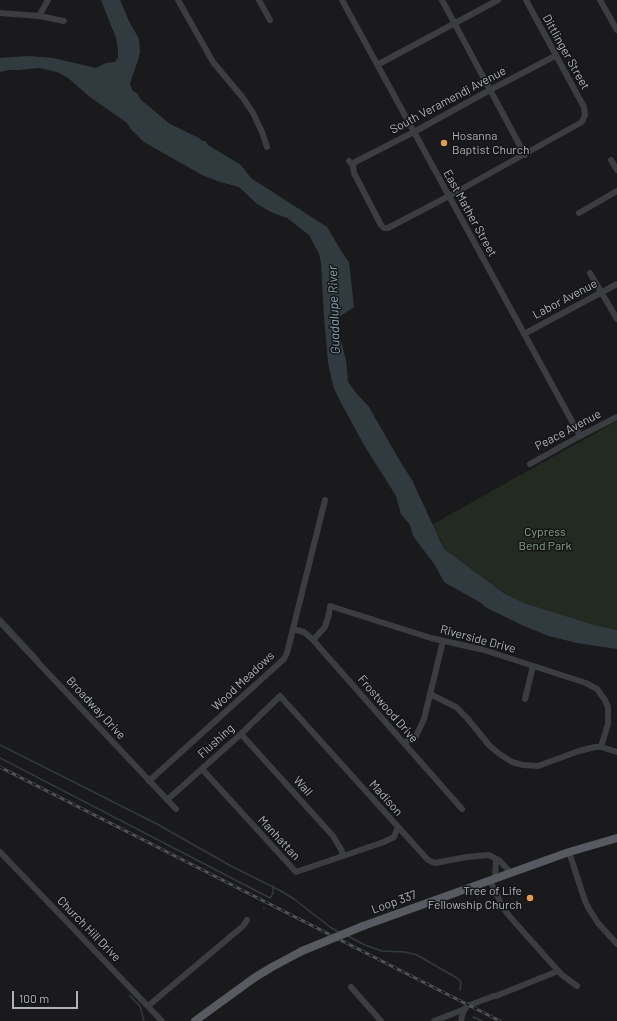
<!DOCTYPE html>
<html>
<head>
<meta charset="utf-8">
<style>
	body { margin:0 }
	#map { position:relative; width:617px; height:1021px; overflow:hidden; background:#1a1a1c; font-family:Barlow,sans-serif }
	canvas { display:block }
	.scale { position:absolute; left:12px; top:991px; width:66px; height:18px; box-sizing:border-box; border:2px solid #adb3bb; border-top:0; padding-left:5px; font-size:12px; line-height:14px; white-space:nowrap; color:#adb3bb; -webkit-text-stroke:3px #151517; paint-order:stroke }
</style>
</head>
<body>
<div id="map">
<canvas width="617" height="1021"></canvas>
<div class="scale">100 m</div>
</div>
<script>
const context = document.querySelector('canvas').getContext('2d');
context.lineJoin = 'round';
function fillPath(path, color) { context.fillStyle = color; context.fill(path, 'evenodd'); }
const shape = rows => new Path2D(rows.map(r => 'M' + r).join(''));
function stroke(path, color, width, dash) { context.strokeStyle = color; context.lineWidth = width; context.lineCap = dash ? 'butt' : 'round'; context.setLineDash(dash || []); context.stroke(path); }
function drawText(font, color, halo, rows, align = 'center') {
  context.font = font + ' Barlow,sans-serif'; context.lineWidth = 3; context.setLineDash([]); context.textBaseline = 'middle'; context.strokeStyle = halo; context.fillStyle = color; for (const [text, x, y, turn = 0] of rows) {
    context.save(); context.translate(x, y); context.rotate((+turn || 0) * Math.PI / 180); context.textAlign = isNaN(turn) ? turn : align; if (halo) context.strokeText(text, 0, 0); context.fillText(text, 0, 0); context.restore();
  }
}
const green = shape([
	[617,421,617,630,594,625,524,603,505,594,444,549,441,540,434,530,433,524]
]);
const water = shape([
	[101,0,120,0,129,21,139,39,140,52,138,60,130,83,132,90,138,94,140,99,170,124,199,138,202,141,205,141,208,145,241,165,251,178,327,227,343,254,349,262,354,307,339,317,336,324,338,336,341,341,346,360,348,382,357,394,369,407,401,463,412,480,444,549,505,594,524,603,594,625,617,630,617,649,577,643,549,636,524,626,485,607,481,603,444,582,435,565,413,536,410,525,401,514,396,496,364,445,340,401,333,386,328,362,324,317,321,263,319,254,309,235,287,218,271,212,257,204,239,187,217,181,202,175,144,142,130,128,127,123,90,97,68,78,57,72,39,68,18,70,9,70,0,72,0,58,27,56,53,58,96,68,106,63,115,62,118,57,118,49,116,38]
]);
const stream = shape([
	[0,617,39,659],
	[0,745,157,824,231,866,281,891,294,899,330,927,339,932],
	[0,758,270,898,273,893,273,886],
	[264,909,264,908],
	[348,936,365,945,382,951,405,952,417,955,457,978,461,982,460,990],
	[130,996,140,1006,144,1021],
	[473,1017,482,1021]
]);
const minor = shape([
	[178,0,213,62,243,98,253,113,262,132,267,147],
	[259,0,270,20],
	[342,0,580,436],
	[442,0,525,155],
	[600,0,617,30],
	[0,13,39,16,48,0],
	[39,16,64,21],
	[377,65,498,0],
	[611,160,617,170],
	[349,161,353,166,354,173,381,225,384,228,388,228,451,195,582,122,585,115,584,107,526,0],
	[353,166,355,162,414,132,490,90,555,56],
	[579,213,617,191],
	[590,273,617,319],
	[524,334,617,284],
	[530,464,580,436,617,417],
	[0,622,176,809],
	[293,629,304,632,313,640,462,809],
	[313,640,325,627,329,614,330,606,431,638,484,650,586,683,597,689,605,700,608,707,608,724,601,747],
	[430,694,456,707,467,718,489,745,498,753,512,762,523,765,538,766,579,751,595,747,601,747,617,752],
	[525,699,533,666],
	[241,734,333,836,342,851,342,856],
	[404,743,416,736,424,719,443,641],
	[202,769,296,872,384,842,394,837,398,827],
	[149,781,284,659,287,653,325,500],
	[167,800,241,734,280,696,428,860,435,863,467,857,489,855,500,861,511,873],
	[0,852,162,1021],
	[569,852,585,901,589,909,598,923,617,944],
	[495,879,496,861,497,860],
	[490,881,504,909,511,918,562,975,577,986],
	[351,987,381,1021],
	[148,1006,243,926,247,920],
	[434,1021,465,1009],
	[461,1021,463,1012,467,1006,494,996,496,996,558,971]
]);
const major = shape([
	[363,926,569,852,617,838],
	[195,1021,254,978,272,967,302,951]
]);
const rail = shape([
	[0,767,500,1021]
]);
const majorBridge = shape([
	[302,951,363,926]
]);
const markers = [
	[444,143,4,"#e69b48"],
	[530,898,4,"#e69b48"]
];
const streetNames = [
	["Dittlinger Street",566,52,61],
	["South Veramendi Avenue",448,100,-28],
	["East Mather Street",470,213,61],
	["Labor Avenue",565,299,-28],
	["Peace Avenue",568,430,-28],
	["Riverside Drive",478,639,15],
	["Wood Meadows",243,681,-43],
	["Broadway Drive",96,708,47],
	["Frostwood Drive",388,709,49],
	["Flushing",216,741,-42],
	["Wall",303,786,48],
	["Madison",386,798,48],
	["Manhattan",279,838,47],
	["Loop 337",394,902,-20],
	["Church Hill Drive",89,929,46]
];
const poiNames = [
	["Hosanna",452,136],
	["Baptist Church",452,150],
	["Tree of Life",522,891,"right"],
	["Fellowship Church",522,905,"right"]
];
const parkNames = [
	["Cypress",545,532],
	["Bend Park",545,546]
];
const waterNames = [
	["Guadalupe River",334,310,-92]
];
fillPath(green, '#222a22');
fillPath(water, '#313b3f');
stroke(stream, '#313b3f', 1.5);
stroke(minor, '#3b3d41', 6);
stroke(major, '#575a60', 8);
stroke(rail, '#4e5156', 3);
stroke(rail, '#151517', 1.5, [4.5]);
stroke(majorBridge, '#575a60', 8);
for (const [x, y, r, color] of markers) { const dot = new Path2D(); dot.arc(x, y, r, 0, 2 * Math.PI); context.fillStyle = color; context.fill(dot); stroke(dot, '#151517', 1.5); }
drawText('12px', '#adb3bb', '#151517', streetNames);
drawText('12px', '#adb3bb', '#151517', poiNames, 'left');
drawText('12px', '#88a486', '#151517', parkNames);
drawText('italic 13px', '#87a4b3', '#151517', waterNames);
</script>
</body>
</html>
